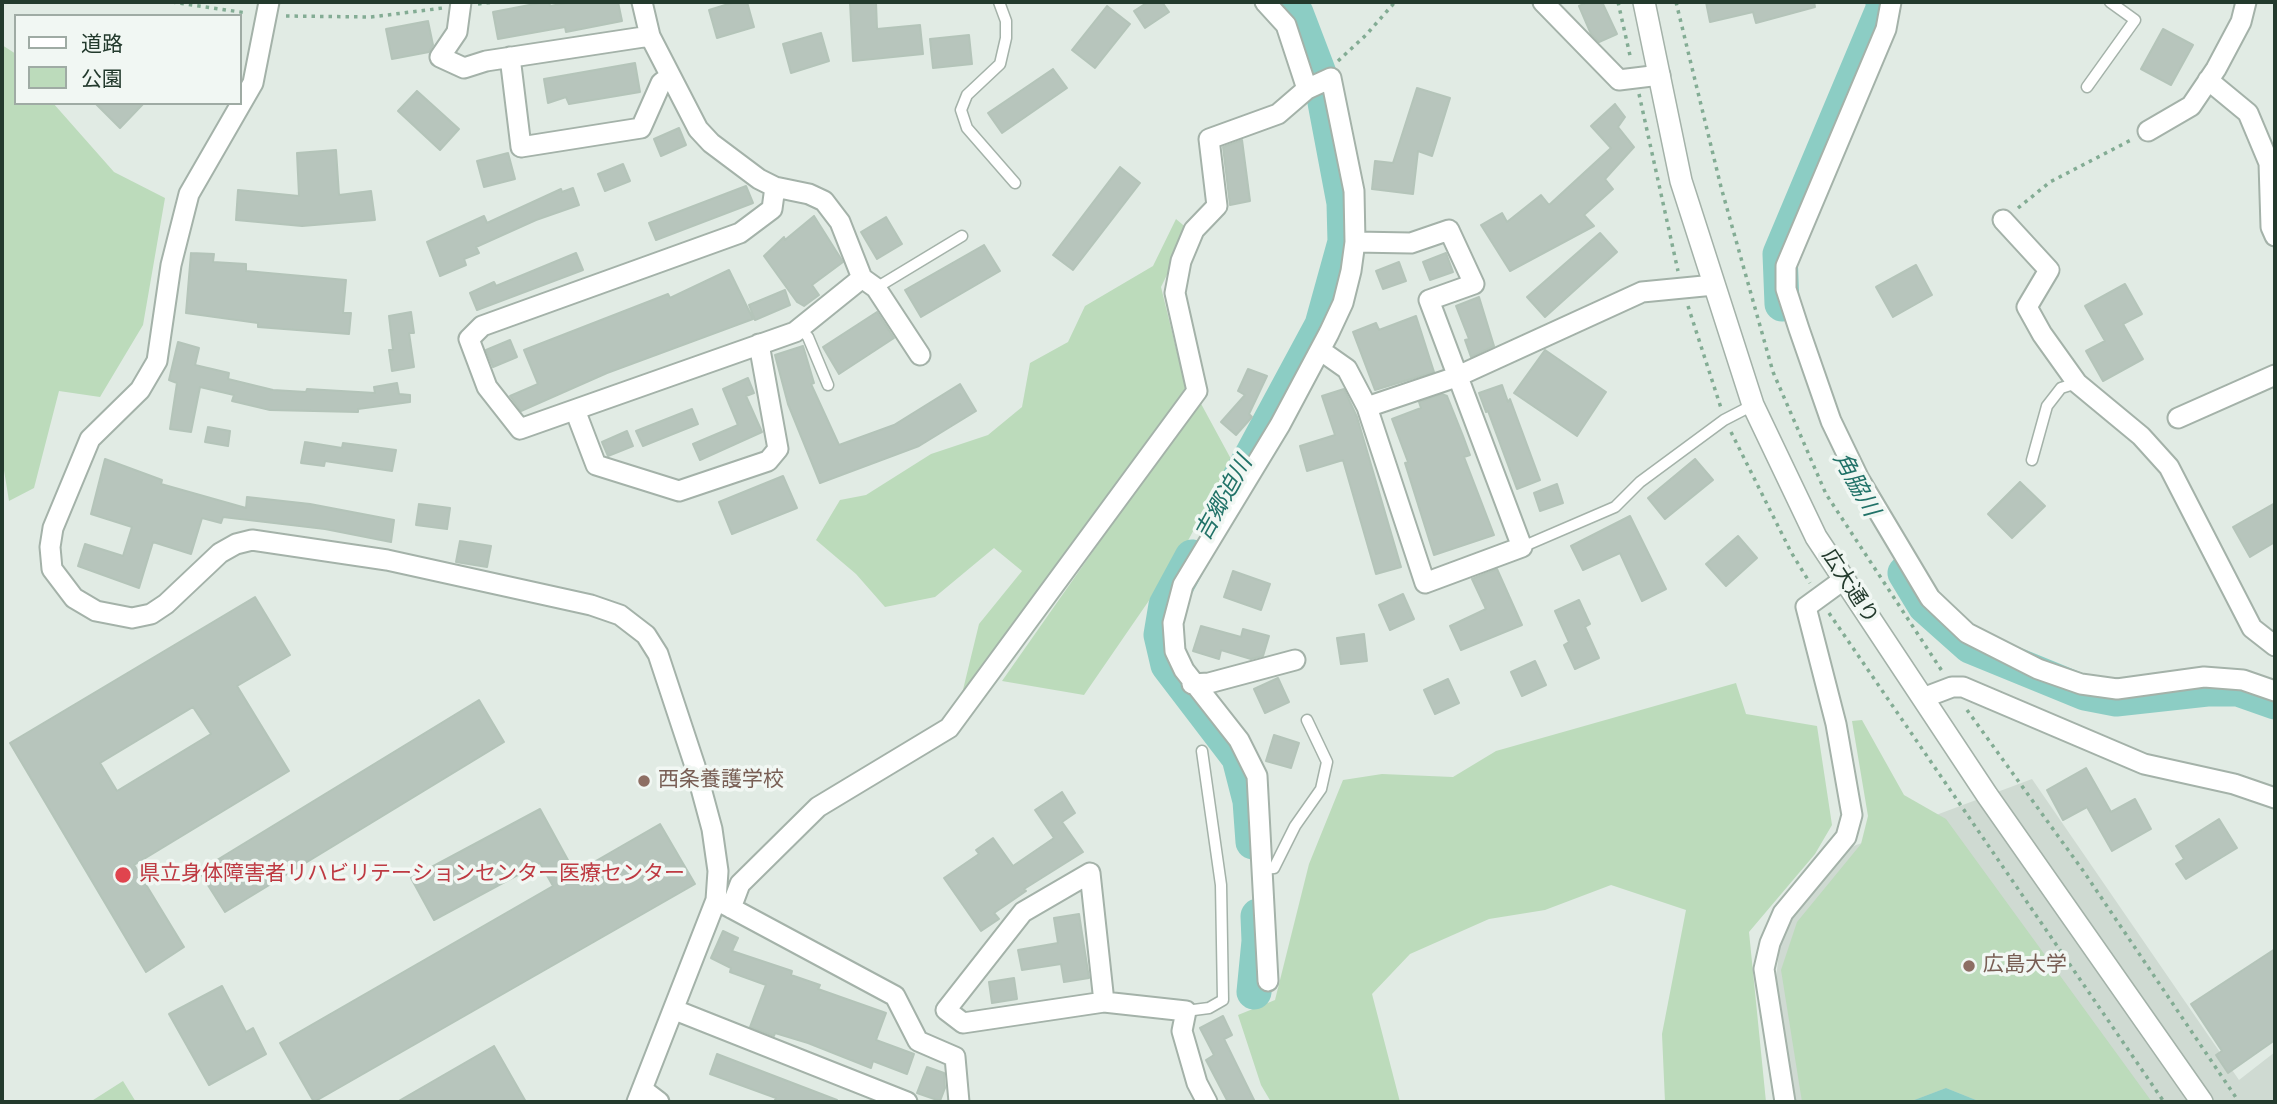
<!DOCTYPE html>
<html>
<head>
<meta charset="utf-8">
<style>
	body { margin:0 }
	#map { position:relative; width:2277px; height:1104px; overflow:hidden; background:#e1ebe4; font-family:"Titillium Web","Noto Sans JP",sans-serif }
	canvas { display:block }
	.frame { position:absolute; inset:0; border:4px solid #233a2d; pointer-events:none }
	.legend { position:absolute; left:14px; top:14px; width:228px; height:91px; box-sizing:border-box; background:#f1f7f3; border:2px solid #9faba4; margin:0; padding:9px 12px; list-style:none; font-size:21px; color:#233a2d }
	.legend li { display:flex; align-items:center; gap:14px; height:35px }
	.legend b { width:35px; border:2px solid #9faba4 }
</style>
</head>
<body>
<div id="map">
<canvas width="2277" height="1104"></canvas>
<div class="frame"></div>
<ul class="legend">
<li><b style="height:9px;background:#fff"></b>道路</li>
<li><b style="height:19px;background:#bcdbbb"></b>公園</li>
</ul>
</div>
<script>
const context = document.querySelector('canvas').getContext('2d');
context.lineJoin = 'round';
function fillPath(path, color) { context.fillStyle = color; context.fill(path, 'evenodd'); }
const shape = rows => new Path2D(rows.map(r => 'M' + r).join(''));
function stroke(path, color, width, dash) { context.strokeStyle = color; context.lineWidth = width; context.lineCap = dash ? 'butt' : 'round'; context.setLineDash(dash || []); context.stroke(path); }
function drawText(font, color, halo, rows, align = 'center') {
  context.font = font + ' "Titillium Web","Noto Sans JP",sans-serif'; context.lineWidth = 7; context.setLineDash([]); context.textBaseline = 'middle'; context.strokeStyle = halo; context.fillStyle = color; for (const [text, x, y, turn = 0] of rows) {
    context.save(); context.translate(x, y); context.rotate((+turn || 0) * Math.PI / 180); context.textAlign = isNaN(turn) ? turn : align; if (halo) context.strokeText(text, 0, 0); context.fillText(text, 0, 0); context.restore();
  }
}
const built = shape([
	[2032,779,2239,1080,2275,1052,2275,1102,1789,1102,1774,997,1781,934,1835,853]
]);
const green = shape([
	[2,45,16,54,16,103,53,103,114,172,165,198,143,325,100,397,59,391,34,488,9,501,2,458],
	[1176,219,1189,230,1161,287,1186,389,1116,493,961,698,979,624,1022,571,994,548,935,597,885,607,856,574,816,540,840,500,866,495,931,454,988,435,1022,407,1030,363,1068,342,1085,306,1153,266],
	[1199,400,1231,459,1181,554,1084,695,1002,681],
	[1736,683,1746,714,1817,726,1832,825,1815,854,1749,932,1766,1102,1665,1102,1662,1034,1686,910,1611,885,1545,910,1489,919,1410,954,1372,994,1400,1102,1271,1102,1261,1085,1238,1015,1275,1000,1309,864,1343,780,1382,774,1453,777,1496,751],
	[1862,720,1904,795,1946,819,2152,1102,1981,1102,1946,1088,1909,1102,1802,1102,1781,970,1797,922,1861,844,1868,816,1852,721],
	[123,1081,136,1102,90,1102]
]);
const water = shape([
	[1946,1088,1981,1102,1909,1102]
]);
const river = shape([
	[1782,304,1780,254,1883,9,1883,2],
	[1239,479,1322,325,1345,242,1344,203,1320,76,1296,13,1285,2],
	[1192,557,1166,605,1161,635,1168,665,1239,758,1250,801,1253,842],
	[1905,573,1925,606,1970,646,2085,693,2116,699,2207,689,2238,689,2275,702],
	[1254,992,1259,941,1258,916]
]);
const building = shape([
	[545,2,549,2,550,6,572,2,618,2,622,21,566,32,565,27,498,39,493,12,545,2],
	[735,2,747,2,754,27,717,38,709,10,735,2],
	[850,2,876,2,877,29,920,25,923,54,853,61,850,2],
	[1148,2,1162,2,1169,12,1145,28,1134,11,1148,2],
	[1588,2,1602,2,1617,34,1599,42,1591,34,1579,6,1588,2],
	[1706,2,1814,2,1815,7,1756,23,1753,12,1710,22,1706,2],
	[1107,6,1130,24,1095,68,1072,50,1107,6],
	[428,21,433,45,429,52,392,59,386,29,428,21],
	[2163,29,2193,45,2171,85,2141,69,2163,29],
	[821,33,829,61,791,73,783,44,821,33],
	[969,35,972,64,933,68,930,39,969,35],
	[635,63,640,92,569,104,566,97,548,103,544,79,635,63],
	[1053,69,1067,88,1002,133,988,113,1053,69],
	[1417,88,1450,98,1432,156,1418,151,1413,194,1372,189,1375,161,1393,163,1417,88],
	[417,91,459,129,440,150,398,111,417,91],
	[95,103,144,103,120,128,95,103],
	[1615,104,1625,117,1618,127,1634,147,1605,179,1613,189,1584,215,1594,226,1510,271,1481,225,1502,213,1507,222,1541,195,1549,205,1611,148,1591,126,1615,104],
	[679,128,686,145,661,156,654,139,679,128],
	[1242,140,1250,201,1230,205,1223,147,1242,140],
	[336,150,339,195,371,191,375,220,302,226,236,220,238,190,299,196,297,153,336,150],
	[508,153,515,179,484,187,477,161,508,153],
	[623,164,630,181,605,191,598,174,623,164],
	[1120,167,1140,183,1073,270,1053,255,1120,167],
	[746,186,753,203,656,240,649,223,746,186],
	[573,188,579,205,536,220,476,247,479,253,464,259,466,265,440,276,427,242,484,216,487,223,561,189,562,192,573,188],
	[814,216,843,262,812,285,819,295,804,306,797,302,764,256,784,237,785,240,814,216],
	[886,217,902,244,877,259,861,232,886,217],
	[1600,233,1617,252,1545,317,1527,297,1600,233],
	[984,245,1000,271,921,317,905,290,984,245],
	[191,253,214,254,213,262,246,264,246,271,346,280,343,313,351,313,349,334,258,327,258,323,186,313,191,253],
	[576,253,583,270,477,310,470,293,494,282,496,286,576,253],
	[1446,253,1453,272,1430,280,1423,262,1446,253],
	[1399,262,1406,281,1383,289,1376,271,1399,262],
	[1916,265,1932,295,1893,317,1876,287,1916,265],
	[729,270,753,319,607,373,521,411,510,396,538,384,524,350,668,294,670,298,729,270],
	[2125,284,2142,314,2123,324,2143,359,2103,381,2086,351,2105,341,2085,306,2125,284],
	[785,290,790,305,755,320,749,305,785,290],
	[1479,297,1494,346,1471,357,1465,340,1469,339,1456,306,1479,297],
	[411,312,414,333,409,333,414,367,392,371,389,350,393,350,389,316,411,312],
	[877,312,894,338,839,374,823,347,877,312],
	[1416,316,1434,372,1375,390,1353,332,1376,323,1379,330,1416,316],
	[510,340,517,357,493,367,486,350,510,340],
	[178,342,199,348,195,365,229,373,228,379,273,390,306,392,307,389,375,393,374,387,397,383,399,394,410,395,410,402,358,409,358,412,270,410,232,401,234,395,200,387,191,432,170,429,177,383,169,380,178,342],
	[803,346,814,383,811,384,839,445,894,425,960,384,976,411,919,446,820,483,788,404,775,355,803,346],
	[1545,350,1606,392,1577,436,1514,393,1545,350],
	[1248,369,1267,376,1249,414,1252,417,1236,435,1221,422,1245,395,1238,391,1248,369],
	[748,378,754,393,746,396,762,432,700,460,693,444,738,425,723,389,748,378],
	[1502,385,1508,402,1510,399,1540,480,1517,489,1488,411,1486,412,1479,393,1502,385],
	[1344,389,1357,417,1401,567,1376,574,1343,460,1307,471,1300,446,1335,435,1322,396,1344,389],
	[1442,394,1447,396,1463,436,1470,455,1464,457,1494,535,1434,555,1405,463,1408,462,1392,419,1421,408,1419,402,1442,394],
	[692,409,698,424,643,446,636,431,692,409],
	[208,427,230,431,228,446,205,442,208,427],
	[627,431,633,446,608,456,602,442,627,431],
	[305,442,342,448,343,443,396,450,392,471,325,461,324,466,301,463,305,442],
	[105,459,162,480,161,484,246,508,247,497,310,504,394,520,391,542,325,529,223,517,221,523,202,518,191,554,153,542,139,588,78,566,85,544,123,556,132,527,91,514,105,459],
	[1695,459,1713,480,1665,519,1648,498,1695,459],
	[783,476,797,508,732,534,719,502,783,476],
	[2020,482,2045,506,2012,538,1988,514,2020,482],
	[1557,484,1563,503,1540,511,1534,493,1557,484],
	[2275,503,2275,542,2250,557,2233,527,2275,503],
	[419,504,450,508,447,529,416,525,419,504],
	[1630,516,1666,589,1642,601,1620,553,1583,570,1571,546,1630,516],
	[1738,536,1757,558,1726,586,1706,564,1738,536],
	[460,541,491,546,487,567,456,562,460,541],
	[1497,569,1522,625,1461,650,1450,626,1486,609,1472,579,1497,569],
	[1233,571,1270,584,1261,610,1224,597,1233,571],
	[1403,594,1414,619,1390,630,1379,605,1403,594],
	[255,597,290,655,237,686,289,771,134,865,184,947,146,972,10,743,255,597],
	[193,707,211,734,117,791,100,763,193,707],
	[1579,600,1590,624,1585,627,1599,658,1575,669,1564,645,1569,642,1555,611,1579,600],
	[1201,626,1241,637,1243,629,1269,636,1263,656,1251,659,1221,650,1219,659,1193,651,1201,626],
	[1364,634,1367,661,1341,664,1337,638,1364,634],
	[1535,661,1546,685,1522,696,1511,672,1535,661],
	[1278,678,1289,702,1265,713,1254,689,1278,678],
	[1448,679,1459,703,1435,714,1424,690,1448,679],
	[479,700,504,742,225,912,199,871,479,700],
	[1274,735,1299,743,1291,768,1266,761,1274,735],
	[2086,768,2111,812,2135,799,2151,829,2112,851,2087,807,2063,820,2047,790,2086,768],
	[1062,792,1075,813,1062,822,1083,852,1024,889,1026,891,994,913,999,919,981,931,944,878,979,854,976,850,993,838,1013,866,1054,838,1035,810,1062,792],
	[540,809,575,873,660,824,695,884,314,1102,280,1043,553,886,540,863,434,920,411,878,540,809],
	[2219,819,2237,848,2186,879,2176,864,2184,859,2176,846,2219,819],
	[1079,914,1089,978,1064,982,1061,964,1022,970,1018,950,1058,943,1054,918,1079,914],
	[723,931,738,938,732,951,792,971,791,975,820,985,818,989,886,1013,876,1040,914,1054,907,1074,873,1061,871,1068,808,1043,775,1033,774,1036,750,1027,766,985,730,972,731,968,711,958,723,931],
	[2275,949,2275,1040,2228,1073,2216,1055,2222,1051,2191,1004,2275,949],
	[1014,978,1017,999,992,1003,989,982,1014,978],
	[222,986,246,1032,253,1028,266,1054,209,1085,169,1014,222,986],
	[1223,1016,1232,1035,1224,1039,1255,1102,1228,1102,1206,1060,1214,1055,1200,1028,1223,1016],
	[494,1046,526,1102,397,1102,494,1046],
	[717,1054,837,1100,837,1102,774,1102,776,1098,710,1074,717,1054],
	[927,1067,944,1073,945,1088,940,1101,917,1093,927,1067]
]);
const path = shape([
	[172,2,247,13],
	[1618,2,1631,60],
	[1676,2,1721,187,1773,372,1826,494,1942,671],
	[478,4,493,2],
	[286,16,371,17,443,8],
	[1338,61,1366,35,1395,2],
	[1639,94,1678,271],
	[2018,208,2050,182,2131,140],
	[1688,306,1721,408],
	[1731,432,1791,552,1810,583],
	[1829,613,2164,1102],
	[1967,710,2084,872,2239,1102]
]);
const service = shape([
	[999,2,1006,21,1006,38,1000,64,967,95,961,110,967,128,1015,183],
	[2087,87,2135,20,2110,2],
	[876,288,962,236],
	[800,328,808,337,828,385],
	[2032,460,2047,406,2061,388,2077,383],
	[1522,547,1615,507,1640,482,1724,420,1753,405],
	[1262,869,1274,868,1295,826,1321,789,1327,762,1307,720],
	[1186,1011,1209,1008,1223,1000,1221,885,1202,751]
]);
const minor = shape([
	[269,2,253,83,189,194,171,265,157,361,140,390,90,439,53,528,50,547,52,569,74,598,96,611,132,618,151,614,166,604,220,553,236,544,252,540,387,560,591,605,620,615,646,635,658,654,695,766,712,829,718,871,716,900,637,1102],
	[461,2,457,32,440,57,464,68,486,61,650,36],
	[642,2,650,36,698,129,711,143,759,179,775,187,809,194,824,201,840,222,862,278,876,288,920,355],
	[1265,2,1286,25,1307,89,1331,78,1354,191,1355,242,1351,271,1343,303,1329,333,1280,425,1183,585,1173,623,1175,651,1184,670,1239,740,1257,776,1268,981],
	[1543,2,1619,80,1660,75],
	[1891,2,1886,29,1786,266,1786,289,1799,329,1831,421,1859,479,1930,598,1967,633,2038,669,2081,684,2117,689,2204,677,2243,680,2275,691],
	[510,57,521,147,641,128,661,83,669,77],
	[2208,80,2248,113,2269,163,2271,227,2275,236],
	[2148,131,2191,106,2216,69,2241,22,2246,2],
	[775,187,772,209,740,233,482,326,469,339,487,387,520,429,795,332,862,278],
	[2003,220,2049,270,2027,307,2042,334,2077,383,2141,436,2169,467,2252,628,2275,646],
	[1320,350,1347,369,1367,407,1425,583,1522,547,1429,300,1474,284,1449,230,1411,243,1355,242],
	[1367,407,1456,377,1642,292,1714,285],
	[575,410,596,465,679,491,768,461,778,449,759,344],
	[2178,418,2275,375],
	[1192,684,1209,683,1295,660],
	[1923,698,1952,687,1963,687,2144,764,2234,784,2275,798],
	[720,902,895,996,918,1041,955,1057,959,1102],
	[731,908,740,884,818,807,949,728,1197,391,1175,293,1181,261,1194,230,1217,206,1209,139,1278,114,1307,89],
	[1104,1002,1090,873,1023,912,946,1010,963,1023,1104,1002,1186,1011,1182,1031,1197,1083,1207,1102],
	[675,1010,907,1102],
	[642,1089,659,1102],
	[1785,1102,1764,969,1770,943,1783,913,1846,837,1852,815,1836,724,1806,607,1843,580]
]);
const tertiary = shape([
	[1644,2,1681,181,1753,405,1816,537,1987,795,2202,1102]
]);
const markers = [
	[644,781,7,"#8d6e63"],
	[123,875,9,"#e0444e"],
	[1969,966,7,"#8d6e63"]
];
const streetNames = [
	["広大通り",1849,587,57]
];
const educationNames = [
	["西条養護学校",658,781],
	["広島大学",1983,966]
];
const healthNames = [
	["県立身体障害者リハビリテーションセンター医療センター",139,875]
];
const waterNames = [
	["角脇川",1855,485,61],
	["吉郷迫川",1225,499,-61]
];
fillPath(built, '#cfdad2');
fillPath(green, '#bcdbbb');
fillPath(water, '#8ccdc4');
stroke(river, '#8ccdc4', 35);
fillPath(building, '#b7c5bc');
stroke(building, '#b4c4b9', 2);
stroke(service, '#a4b2a9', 13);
stroke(minor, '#a4b2a9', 23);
stroke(tertiary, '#a4b2a9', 24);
stroke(path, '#83ac94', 3.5, [3.5, 5]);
stroke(service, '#fff', 10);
stroke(minor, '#fff', 19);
stroke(tertiary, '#fff', 21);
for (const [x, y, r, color] of markers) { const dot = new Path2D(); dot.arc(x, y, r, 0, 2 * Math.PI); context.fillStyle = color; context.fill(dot); stroke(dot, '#f1f7f3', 2.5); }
drawText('21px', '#233a2d', '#f1f7f3', streetNames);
drawText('21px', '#785e54', '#f1f7f3', educationNames, 'left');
drawText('21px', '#be3a42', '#f1f7f3', healthNames, 'left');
drawText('italic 23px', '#217268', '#f1f7f3', waterNames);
</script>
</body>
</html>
